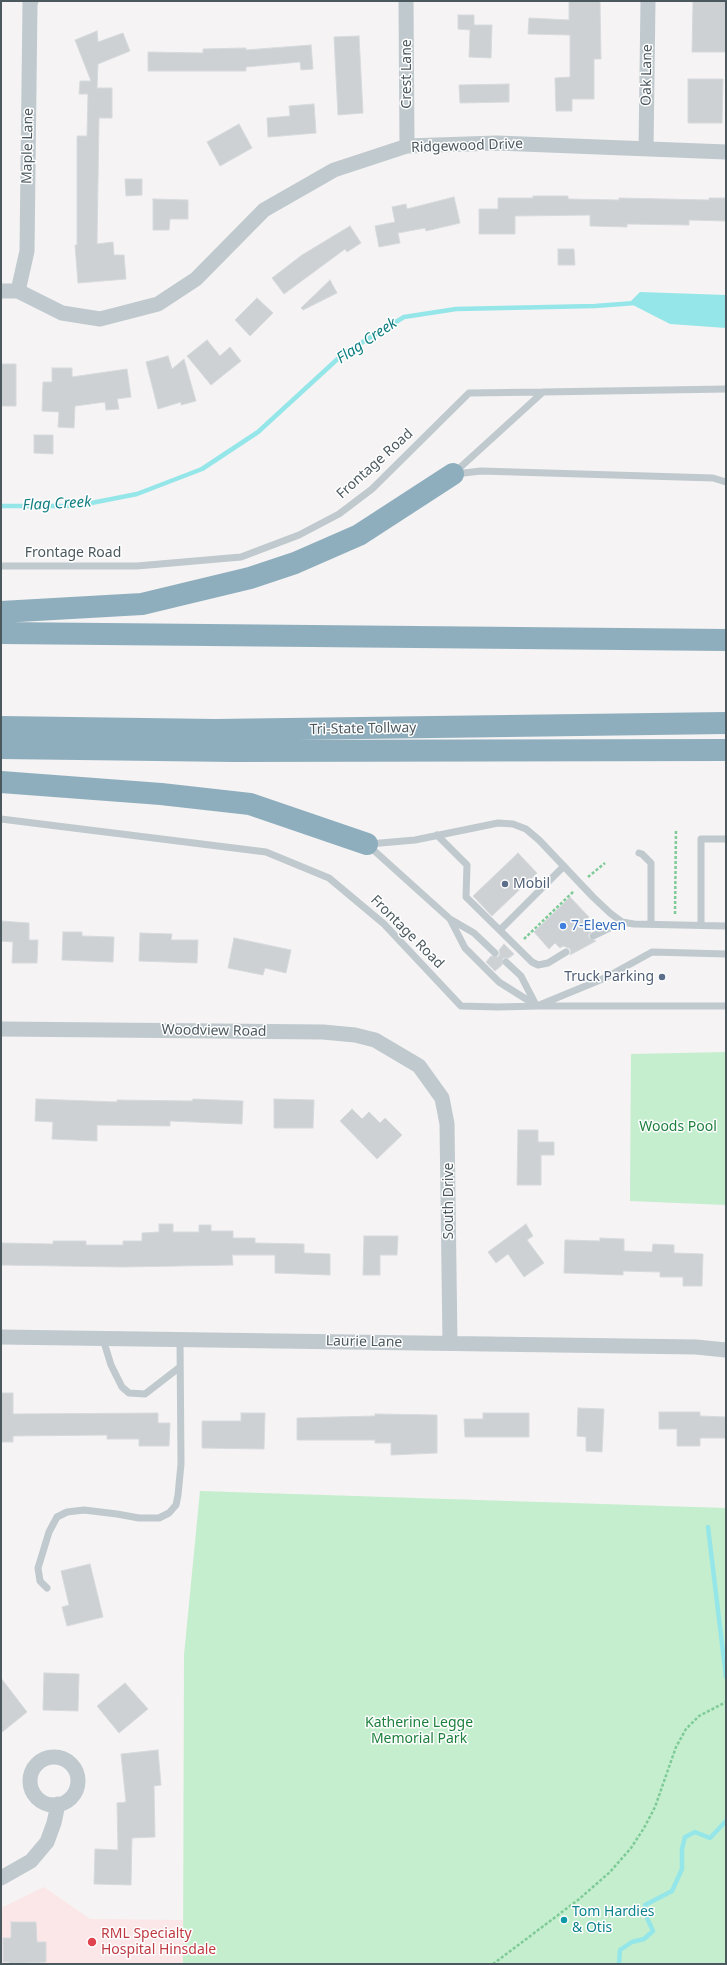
<!DOCTYPE html>
<html>
<head>
<meta charset="utf-8">
<style>
	body { margin:0 }
	#map { position:relative; width:727px; height:1965px; overflow:hidden; background:#f5f3f3; font-family:"Noto Sans",sans-serif }
	canvas { display:block }
	.frame { position:absolute; inset:0; border:2px solid #4b595f; pointer-events:none }
</style>
</head>
<body>
<div id="map">
<canvas width="727" height="1965"></canvas>
<div class="frame"></div>
</div>
<script>
const context = document.querySelector('canvas').getContext('2d');
context.lineJoin = 'round';
function fillPath(path, color) { context.fillStyle = color; context.fill(path, 'evenodd'); }
const shape = rows => new Path2D(rows.map(r => 'M' + r).join(''));
function stroke(path, color, width, dash) { context.strokeStyle = color; context.lineWidth = width; context.lineCap = dash ? 'butt' : 'round'; context.setLineDash(dash || []); context.stroke(path); }
function drawText(font, color, halo, rows, align = 'center') {
  context.font = font + ' "Noto Sans",sans-serif'; context.lineWidth = 3; context.setLineDash([]); context.textBaseline = 'middle'; context.strokeStyle = halo; context.fillStyle = color; for (const [text, x, y, turn = 0] of rows) {
    context.save(); context.translate(x, y); context.rotate((+turn || 0) * Math.PI / 180); context.textAlign = isNaN(turn) ? turn : align; if (halo) context.strokeText(text, 0, 0); context.fillText(text, 0, 0); context.restore();
  }
}
const medical = shape([
	[44,1887,90,1919,183,1920,183,1964,1,1964,1,1908]
]);
const green = shape([
	[726,1052,726,1205,630,1201,631,1054],
	[200,1491,726,1508,726,1964,183,1964,184,1655]
]);
const water = shape([
	[640,292,726,295,726,328,670,324,629,303]
]);
const stream = shape([
	[1,506,76,506,137,494,202,469,258,432,343,354,404,317,456,309,595,306,635,303],
	[708,1527,726,1677],
	[619,1964,620,1950,632,1942,644,1939,653,1931,647,1918,645,1905,672,1891,682,1869,682,1849,685,1837,695,1832,710,1838,726,1821]
]);
const building = shape([
	[569,1,600,1,601,59,594,59,594,99,572,99,572,111,556,111,555,78,570,77,570,35,528,34,529,18,569,20,569,1],
	[693,1,726,1,726,52,692,52,693,1],
	[458,15,474,15,474,25,492,25,491,58,469,57,470,30,458,29,458,15],
	[97,31,98,42,123,33,130,51,98,64,97,88,112,88,112,118,99,118,97,244,113,242,114,255,124,255,126,279,78,283,75,245,77,245,77,136,87,136,88,94,79,94,80,81,91,81,75,40,97,31],
	[359,36,363,113,338,115,334,37,359,36],
	[311,45,313,69,301,70,300,62,246,67,246,71,148,71,148,52,203,53,203,49,246,48,246,50,311,45],
	[688,79,723,79,722,123,688,123,688,79],
	[509,84,509,102,460,103,459,85,509,84],
	[314,104,316,133,268,137,267,118,290,116,289,106,314,104],
	[239,124,252,148,220,166,207,142,239,124],
	[125,179,142,179,142,195,126,196,125,179],
	[533,196,568,196,568,199,619,200,619,198,709,200,709,198,726,198,726,221,689,220,689,225,627,224,627,227,590,226,590,215,515,216,515,234,479,234,479,209,498,209,498,198,533,198,533,196],
	[454,197,460,223,426,231,425,228,398,233,400,243,379,247,375,226,395,222,392,207,406,204,407,209,454,197],
	[153,199,188,200,188,219,170,219,169,230,153,230,153,199],
	[350,226,361,243,347,252,345,249,284,294,272,278,302,255,350,226],
	[558,249,574,249,575,265,558,265,558,249],
	[330,280,337,293,303,310,301,308,330,280],
	[257,298,273,313,250,336,235,320,257,298],
	[207,340,220,356,230,347,241,361,211,385,187,356,207,340],
	[168,356,172,369,184,359,196,401,181,405,181,402,158,409,146,362,168,356],
	[1,364,16,364,16,406,1,406,1,364],
	[52,368,72,368,72,377,127,369,131,397,117,399,119,409,106,410,105,402,75,406,74,428,58,427,59,412,42,411,43,382,52,382,52,368],
	[34,435,53,435,53,454,34,453,34,435],
	[518,853,537,873,492,916,473,896,518,853],
	[570,897,589,917,584,923,591,932,588,935,589,938,596,941,570,955,571,951,569,948,563,946,560,948,555,943,549,949,534,932,570,897],
	[1,921,29,923,29,940,38,940,37,963,12,963,13,942,1,941,1,921],
	[63,932,82,932,82,936,114,937,113,962,62,960,63,932],
	[140,933,172,934,171,940,198,940,197,963,139,961,140,933],
	[234,938,291,950,286,973,265,968,263,975,228,968,234,938],
	[504,944,514,954,509,958,503,958,502,965,495,971,486,962,491,956,498,957,500,954,499,950,504,944],
	[36,1099,117,1102,117,1100,192,1101,193,1099,243,1101,242,1124,170,1121,170,1126,97,1125,97,1141,52,1139,53,1122,35,1121,36,1099],
	[274,1099,314,1100,313,1128,274,1128,274,1099],
	[352,1109,362,1119,369,1112,380,1123,385,1118,402,1135,377,1159,340,1121,352,1109],
	[518,1130,538,1130,538,1142,554,1142,554,1155,541,1155,541,1185,517,1185,518,1130],
	[159,1224,173,1224,173,1232,199,1232,199,1225,211,1225,211,1231,233,1231,233,1238,255,1238,255,1243,304,1244,304,1253,330,1254,330,1275,275,1273,275,1255,232,1255,233,1265,123,1267,1,1265,1,1243,53,1244,53,1241,86,1241,86,1245,123,1245,123,1241,142,1241,142,1233,159,1232,159,1224],
	[526,1224,533,1236,527,1240,544,1263,524,1277,508,1254,496,1263,488,1252,526,1224],
	[364,1236,398,1236,397,1255,380,1255,380,1275,363,1275,364,1236],
	[600,1238,624,1239,624,1251,652,1252,653,1244,674,1245,674,1253,703,1254,702,1286,683,1286,683,1277,660,1277,660,1272,623,1271,623,1275,564,1273,565,1240,600,1241,600,1238],
	[1,1393,13,1393,13,1414,158,1413,158,1423,170,1423,169,1446,139,1446,139,1439,107,1439,107,1435,13,1436,13,1442,1,1442,1,1393],
	[578,1408,604,1409,602,1452,586,1451,586,1437,577,1436,578,1408],
	[659,1412,700,1412,700,1416,726,1417,726,1438,700,1438,700,1446,677,1446,677,1429,659,1429,659,1412],
	[241,1413,265,1413,264,1449,202,1448,202,1421,241,1421,241,1413],
	[483,1413,529,1413,529,1437,465,1437,464,1419,483,1419,483,1413],
	[375,1414,437,1415,437,1453,391,1455,391,1443,375,1443,375,1440,297,1440,297,1418,375,1416,375,1414],
	[90,1564,103,1617,67,1626,62,1607,69,1605,61,1571,90,1564],
	[44,1673,79,1674,78,1711,43,1710,44,1673],
	[1,1678,27,1712,1,1733,1,1678],
	[125,1683,148,1709,119,1733,97,1706,125,1683],
	[158,1750,161,1785,154,1786,155,1837,132,1838,131,1885,94,1884,95,1849,118,1850,117,1803,126,1802,121,1754,158,1750],
	[11,1922,36,1922,37,1942,46,1942,46,1962,9,1964,9,1962,3,1962,3,1938,11,1938,11,1922]
]);
const path = shape([
	[588,877,605,863],
	[675,914,676,829],
	[524,939,574,891],
	[493,1964,578,1900,610,1872,631,1848,644,1828,655,1807,676,1747,686,1729,699,1716,726,1702]
]);
const service = shape([
	[454,473,543,392,726,389],
	[455,474,481,471,713,478,726,482],
	[1,566,137,566,241,557,299,535,339,514,372,489,469,393,543,392],
	[1,819,266,852,329,878,384,924,461,1006,498,1007,537,1006,605,978,652,952,726,954],
	[437,835,467,865,466,897,532,962,538,965,548,963,566,952],
	[369,844,415,840,498,823,513,824,526,829,539,840,593,897,610,913,622,922,634,924,726,926],
	[369,846,450,919,465,948,499,982,537,1006,726,1006],
	[639,853,642,854,651,863,651,924],
	[450,919,474,933,495,953],
	[701,925,701,839,726,839],
	[500,930,564,866],
	[593,936,622,922],
	[506,962,521,976,536,1005],
	[103,1339,111,1365,122,1387,129,1393,145,1394,180,1367],
	[47,1588,40,1581,38,1568,49,1532,57,1517,67,1512,84,1510,117,1514,139,1518,159,1518,169,1513,176,1505,178,1495,181,1464,180,1340]
]);
const minor = shape([
	[406,1,407,146],
	[646,149,648,1],
	[1,291,18,291,62,313,100,319,158,304,196,279,264,210,334,170,407,146,497,143,726,152],
	[18,291,27,251,30,3,31,1],
	[1,1029,323,1032,355,1035,375,1040,419,1066,442,1098,447,1124,450,1343],
	[1,1337,696,1347,726,1350],
	'30 1781a24 24 0 1 1 48 0a24 24 0 1 1-48 0Z',
	[1,1878,31,1861,47,1842,54,1823,58,1804]
]);
const motorway = shape([
	[1,612,142,604,250,578,295,563,359,535,453,474],
	[1,633,726,640],
	[1,727,215,730,726,723],
	[1,748,234,751,726,750],
	[1,782,161,794,250,804,367,844]
]);
const markers = [
	[505,884,4,"#5c6f8a"],
	[563,926,4,"#3f7fe0"],
	[662,977,4,"#5c6f8a"],
	[564,1920,4,"#0f9aa8"],
	[92,1942,5,"#e0444e"]
];
const streetNames = [
	["Crest Lane",407,74,-90],
	["Oak Lane",647,75,-89],
	["Maple Lane",28,146,-89],
	["Ridgewood Drive",467,146,-2],
	["Frontage Road",375,464,-42],
	["Frontage Road",73,553],
	["Tri-State Tollway",363,729,-1],
	["Frontage Road",407,932,45],
	["Woodview Road",214,1031,1],
	["South Drive",449,1201,-90],
	["Laurie Lane",364,1342,1]
];
const serviceNames = [
	["Mobil",513,884],
	["Truck Parking",654,977,"right"]
];
const shopNames = [
	["7-Eleven",571,926]
];
const parkNames = [
	["Woods Pool",678,1127],
	["Katherine Legge",419,1723],
	["Memorial Park",419,1739]
];
const cultureNames = [
	["Tom Hardies",572,1912],
	["& Otis",572,1928]
];
const healthNames = [
	["RML Specialty",101,1934],
	["Hospital Hinsdale",101,1950]
];
const waterNames = [
	["Flag Creek",367,341,-34],
	["Flag Creek",57,504,-3]
];
fillPath(medical, '#fbe7e8');
fillPath(green, '#c5eece');
fillPath(water, '#95e6e9');
stroke(stream, '#95e6e9', 4.5);
fillPath(building, '#cdd1d4');
stroke(building, '#d7dadd', 1);
stroke(path, '#7ecb98', 2.5, [3, 2]);
stroke(service, '#bfc9ce', 7);
stroke(minor, '#bfc9ce', 15);
stroke(motorway, '#8eaebe', 22);
for (const [x, y, r, color] of markers) { const dot = new Path2D(); dot.arc(x, y, r, 0, 2 * Math.PI); context.fillStyle = color; context.fill(dot); stroke(dot, '#fff', 1.5); }
drawText('14px', '#4b595f', '#fff', streetNames);
drawText('14px', '#4e5e75', '#fff', serviceNames, 'left');
drawText('14px', '#366cbe', '#fff', shopNames, 'left');
drawText('14px', '#1d7f3d', '#fff', parkNames);
drawText('14px', '#0d838f', '#fff', cultureNames, 'left');
drawText('14px', '#be3a42', '#fff', healthNames, 'left');
drawText('italic 15px', '#137f83', '#fff', waterNames);
</script>
</body>
</html>
